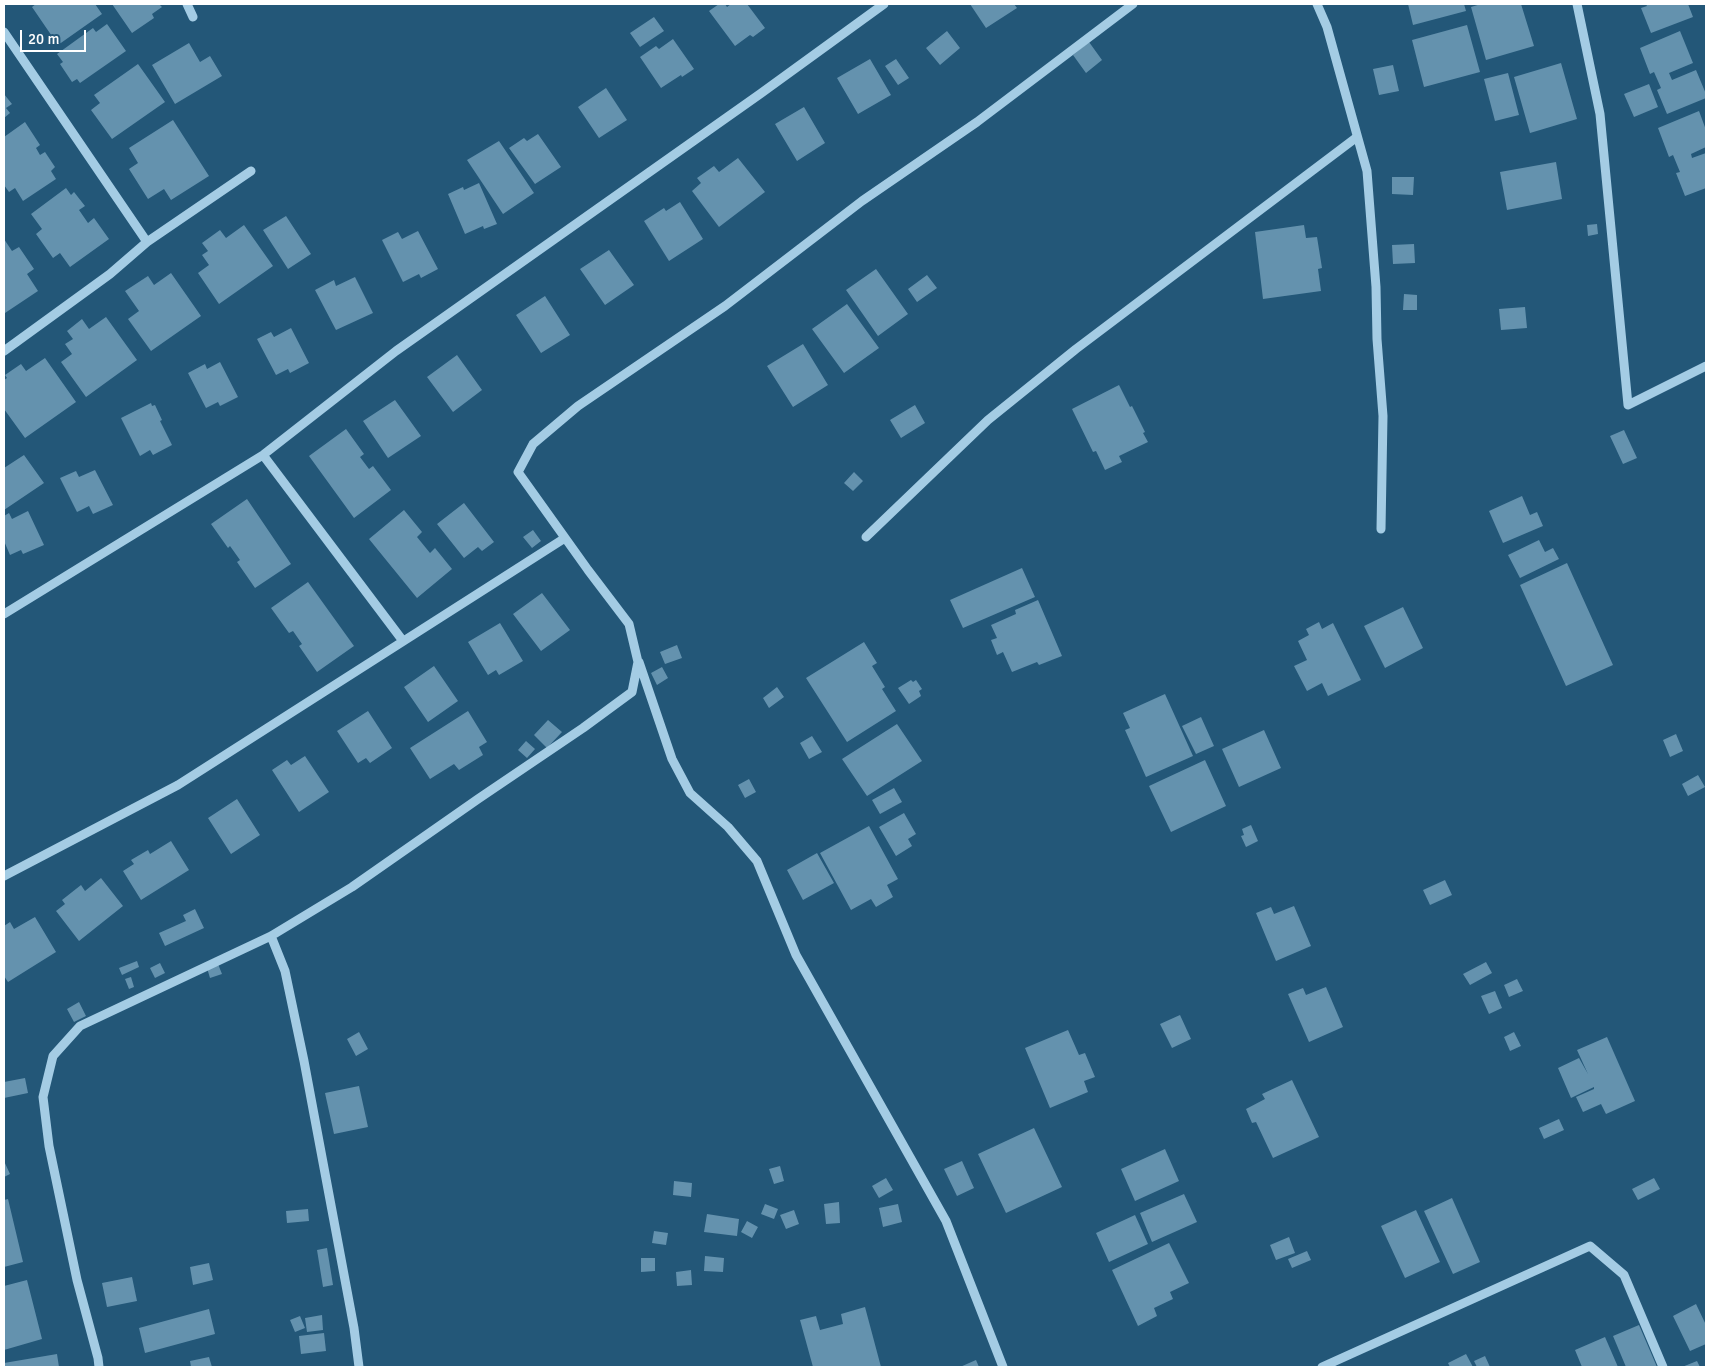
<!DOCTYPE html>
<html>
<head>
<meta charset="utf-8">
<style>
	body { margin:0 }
	#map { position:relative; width:1710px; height:1371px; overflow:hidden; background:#235778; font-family:Signika,sans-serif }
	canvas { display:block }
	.frame { position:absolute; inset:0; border:5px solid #fff; pointer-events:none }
	.scale { position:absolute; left:20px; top:30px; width:66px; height:22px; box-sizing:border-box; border:2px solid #fff; border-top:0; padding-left:6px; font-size:15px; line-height:18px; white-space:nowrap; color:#fff; -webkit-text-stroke:4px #235778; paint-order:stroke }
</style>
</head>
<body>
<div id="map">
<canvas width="1710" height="1371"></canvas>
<div class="frame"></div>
<div class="scale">20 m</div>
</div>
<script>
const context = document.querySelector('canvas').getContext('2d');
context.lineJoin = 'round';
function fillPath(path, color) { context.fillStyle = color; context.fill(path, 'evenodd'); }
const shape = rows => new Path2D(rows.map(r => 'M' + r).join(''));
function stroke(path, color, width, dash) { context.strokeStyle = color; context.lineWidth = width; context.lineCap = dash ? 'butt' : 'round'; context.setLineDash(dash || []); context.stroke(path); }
const building = shape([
	[36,4,95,4,102,14,58,45,32,7],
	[112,4,159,4,162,7,152,14,154,18,132,33],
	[719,4,725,4,727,7,731,4,747,4,765,28,753,37,750,35,735,46,709,11],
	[970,4,1014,4,1017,8,986,28],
	[1408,4,1464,4,1466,11,1413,25],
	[1481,4,1521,4,1534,46,1486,60,1471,7],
	[1646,4,1688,4,1693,17,1651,33,1641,8,1647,6],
	[654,17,664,31,640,47,630,33],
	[107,24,126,51,80,83,77,79,72,82,60,64,63,62,57,54,93,28,96,32],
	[1467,25,1480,72,1424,87,1412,40],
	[947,31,960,48,940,65,926,48],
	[1680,31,1693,63,1669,73,1672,80,1696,70,1706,94,1706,98,1667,114,1657,90,1661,88,1654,72,1650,74,1640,48],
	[673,39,694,69,682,77,681,75,661,88,640,57,656,46,659,49],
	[1089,42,1102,60,1086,73,1073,55],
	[189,43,200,62,210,56,222,76,175,104,152,65],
	[870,59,891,95,858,114,837,78],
	[896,59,909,78,898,85,885,66],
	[1561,63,1577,119,1530,133,1514,77],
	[138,64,165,102,112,139,91,110,100,103,94,95],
	[1393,65,1399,91,1379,95,1373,69],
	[1508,73,1519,115,1495,121,1484,79],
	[1649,84,1658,107,1634,117,1624,94],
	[606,88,627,120,599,138,578,107],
	[4,94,12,104,6,108,10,113,4,118],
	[804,107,825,143,797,161,775,124],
	[1699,111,1706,130,1706,147,1691,154,1692,158,1706,153,1706,188,1685,196,1676,173,1680,172,1673,155,1669,157,1658,128],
	[173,120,209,176,171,200,164,189,148,199,129,169,138,163,129,148],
	[25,122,40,145,36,148,40,155,45,152,55,167,51,171,56,179,23,201,15,188,9,192,4,185,4,137],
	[538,134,561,167,535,184,509,148,524,138,527,141],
	[499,141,534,193,503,214,467,160],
	[738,158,765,192,719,227,692,191,701,183,697,178,714,166,719,172],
	[1556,162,1562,199,1507,210,1500,172],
	[1392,177,1414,177,1413,195,1392,194],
	[479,183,497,224,484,229,483,226,465,234,448,194,463,187,464,190],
	[66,188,71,195,74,192,85,206,79,210,88,223,94,218,109,239,70,267,60,253,53,258,36,234,42,229,31,214],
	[680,202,703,239,669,261,644,221,664,208,666,211],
	[286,216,311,254,288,269,263,230],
	[1597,224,1598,234,1588,236,1587,225],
	[244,225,273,266,219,304,198,273,209,265,202,255,208,251,202,243,220,230,226,238],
	[1304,225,1306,238,1317,237,1322,268,1318,269,1321,291,1263,299,1255,232],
	[418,231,438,269,421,278,419,274,403,282,382,240,398,232,402,239],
	[4,239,12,251,19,247,34,269,27,274,38,291,5,313,4,311],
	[1414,244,1415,263,1393,264,1392,245],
	[609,250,634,285,605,305,580,269],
	[876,269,908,314,878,336,846,290],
	[171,273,201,316,151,351,128,319,139,311,125,291,148,276,154,285],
	[927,275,937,288,917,302,908,289],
	[355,277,373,313,336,330,315,290,334,280,336,286],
	[1404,294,1417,295,1417,310,1403,310],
	[545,296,570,335,541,353,516,315],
	[847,304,879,348,844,373,812,329],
	[1525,307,1527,328,1501,330,1499,309],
	[106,317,137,360,86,397,61,362,72,354,65,344,73,339,67,331,82,319,89,329],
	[291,328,309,363,290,373,288,369,276,375,257,339,271,332,274,337],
	[803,344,828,385,793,407,767,366],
	[457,355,482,390,453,412,427,377],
	[45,358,76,402,25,438,4,409,4,380,7,378,5,375,21,364,26,371],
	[220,362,238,397,220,406,218,402,206,408,188,373,205,364,207,369],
	[1119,385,1130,407,1132,406,1145,432,1143,433,1148,442,1119,456,1122,462,1105,470,1096,451,1093,452,1072,409],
	[395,400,421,436,388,458,363,421],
	[151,403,152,406,155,405,162,420,160,421,172,445,153,455,150,450,140,456,121,418],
	[915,405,925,423,901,438,890,420],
	[346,429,364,454,360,457,369,469,373,466,391,490,354,518,309,456],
	[1624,430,1637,458,1623,464,1610,436],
	[24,455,44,483,4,510,4,468],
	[95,470,113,505,93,514,89,506,77,512,60,478,76,471,79,477],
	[854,472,863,481,853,491,844,483],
	[1522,496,1530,515,1537,512,1543,526,1503,543,1489,511],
	[247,499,291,564,255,588,237,562,240,560,230,546,228,548,211,524],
	[464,503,494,542,482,551,478,547,464,558,437,524],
	[404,510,422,532,417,537,430,553,435,548,452,569,417,598,369,539],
	[28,511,44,545,23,554,21,550,10,555,4,541,4,516,9,513,12,519],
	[533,530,541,541,532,548,523,537],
	[1539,540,1545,552,1553,548,1559,559,1520,578,1508,555],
	[1567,563,1613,665,1566,686,1520,585],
	[1022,568,1035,597,963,628,950,600],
	[308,582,354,646,317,672,299,646,302,644,293,631,289,633,271,608],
	[542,593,570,630,541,651,513,614],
	[1038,600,1062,656,1039,665,1037,662,1012,672,1003,652,997,655,991,640,997,638,991,625,1016,614,1015,610],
	[1403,607,1423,648,1385,668,1364,626],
	[1319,622,1322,629,1333,623,1361,680,1328,696,1322,683,1307,691,1294,666,1307,660,1298,641,1309,635,1306,629],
	[500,623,523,661,499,675,496,670,488,675,468,642],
	[864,642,877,663,872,666,885,687,882,689,896,711,847,742,806,678],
	[677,645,682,658,665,664,660,652],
	[434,666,458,701,428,722,404,687],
	[662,667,668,678,657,685,651,673],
	[911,680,913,682,916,680,922,689,919,691,921,696,909,704,898,688],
	[777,687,784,697,769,708,763,698],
	[1165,694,1193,756,1146,777,1125,730,1130,728,1123,713],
	[368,711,392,748,370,763,366,758,358,763,337,731],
	[468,711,487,742,479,747,483,755,459,770,454,764,430,779,410,748],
	[1201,717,1214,746,1196,754,1182,726],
	[548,720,562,732,547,748,534,735],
	[897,724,922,761,867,796,842,759],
	[1264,730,1281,768,1239,787,1222,749],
	[1676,734,1683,751,1670,757,1663,740],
	[812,736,822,752,809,759,800,743],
	[526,741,535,749,527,758,518,750],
	[305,756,329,792,299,812,272,770,287,760,291,765],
	[1205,760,1226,806,1171,832,1149,786],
	[1698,775,1705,787,1688,796,1682,784],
	[749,779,756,792,745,798,738,785],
	[894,788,902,802,880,814,872,800],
	[237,799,260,835,231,854,208,818],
	[904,813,916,834,908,839,912,846,896,856,879,827],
	[1251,825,1258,841,1246,847,1241,836,1244,835,1242,829],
	[869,826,898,879,887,885,893,897,876,907,871,899,851,910,820,853],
	[171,841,189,870,141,900,123,871,134,864,131,860,148,850,150,854],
	[817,853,834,883,803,900,787,870],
	[101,878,123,906,79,941,56,911,65,904,62,900,81,885,85,891],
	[1445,880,1452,895,1430,905,1423,890],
	[1294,906,1311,946,1276,961,1256,913,1271,907,1274,914],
	[195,909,204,928,165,946,159,933,186,921,183,915],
	[35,917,56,952,8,982,4,976,4,926,10,922,14,929],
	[137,961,139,967,122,975,119,968],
	[1486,962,1492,973,1470,985,1463,974],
	[160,963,165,973,155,978,150,968],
	[218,964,222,974,210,978,207,968],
	[131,977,134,987,129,989,125,979],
	[1517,979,1523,991,1509,997,1504,985],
	[1326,987,1343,1027,1309,1042,1288,994,1303,988,1306,995],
	[1495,991,1502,1008,1489,1014,1481,996],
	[79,1002,86,1016,74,1022,67,1009],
	[1180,1015,1191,1039,1172,1048,1160,1024],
	[1068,1030,1079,1055,1085,1053,1095,1077,1084,1081,1088,1092,1050,1108,1025,1048],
	[359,1032,368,1049,356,1056,347,1039],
	[1514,1032,1521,1046,1510,1051,1504,1037],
	[1607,1037,1635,1101,1606,1114,1601,1104,1583,1112,1576,1097,1594,1089,1594,1087,1571,1098,1558,1068,1579,1058,1588,1074,1577,1050],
	[25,1078,28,1093,4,1098,4,1082],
	[1292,1080,1319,1137,1273,1158,1256,1122,1252,1123,1246,1109,1265,1099,1262,1094],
	[359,1086,368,1127,334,1134,325,1093],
	[1559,1119,1564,1130,1544,1139,1539,1128],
	[1034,1128,1062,1187,1006,1213,978,1154],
	[1165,1149,1179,1181,1135,1201,1121,1169],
	[4,1161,10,1174,4,1177],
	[962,1161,974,1188,957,1196,944,1169],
	[780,1166,784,1181,774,1184,769,1169],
	[886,1178,893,1190,879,1198,872,1186],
	[1654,1178,1660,1189,1638,1200,1632,1189],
	[674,1181,692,1183,691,1197,673,1195],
	[1184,1194,1197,1222,1152,1242,1140,1213],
	[1452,1198,1480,1262,1453,1274,1424,1211],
	[8,1199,23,1262,4,1267,4,1200],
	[839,1202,840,1223,826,1224,824,1204],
	[765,1204,778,1209,774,1219,761,1214],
	[898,1204,902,1222,883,1227,879,1208],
	[308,1209,309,1221,287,1223,286,1211],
	[794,1210,799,1224,786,1229,780,1215],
	[1416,1210,1440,1262,1405,1278,1381,1226],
	[707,1214,739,1219,737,1236,704,1232],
	[1135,1215,1148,1244,1109,1262,1096,1233],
	[747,1221,758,1227,752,1238,741,1232],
	[654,1231,668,1233,666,1245,652,1243],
	[1289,1237,1295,1253,1276,1260,1270,1245],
	[1169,1243,1189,1283,1170,1292,1173,1299,1154,1308,1157,1316,1138,1326,1112,1270],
	[327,1248,333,1285,323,1287,317,1250],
	[1307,1251,1311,1260,1292,1268,1288,1259],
	[705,1256,724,1258,723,1272,704,1271],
	[641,1258,655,1258,655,1271,641,1272],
	[209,1263,213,1280,193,1285,190,1267],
	[691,1270,692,1285,677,1286,676,1272],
	[132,1277,137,1301,107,1307,102,1283],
	[27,1280,42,1339,4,1350,4,1286],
	[1696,1304,1706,1325,1706,1344,1690,1351,1673,1316],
	[865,1307,881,1367,813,1367,800,1320,816,1316,820,1330,843,1324,841,1314],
	[209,1309,215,1334,145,1353,139,1328],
	[322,1315,323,1330,307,1332,305,1318],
	[300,1316,305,1328,295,1332,290,1320],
	[1639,1325,1657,1367,1626,1367,1613,1336],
	[324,1333,326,1351,301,1354,299,1336],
	[1605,1337,1618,1367,1582,1367,1575,1350],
	[57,1354,59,1367,4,1367,4,1363],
	[1466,1354,1473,1367,1450,1367,1448,1363],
	[1485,1356,1490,1367,1477,1367,1474,1361],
	[209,1357,212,1367,191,1367,190,1361],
	[976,1360,979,1367,960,1367],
	[1697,1361,1700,1367,1682,1367]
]);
const minor = shape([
	[187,4,193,17],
	[1317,4,1327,27,1367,171,1376,287,1377,339,1383,416,1381,529],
	[1577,4,1600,114,1628,405,1706,366],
	[4,32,147,242,110,274,4,351],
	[147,242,251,171],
	[263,455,403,641],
	[866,537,988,420,1076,349,1357,137],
	[4,614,263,455,396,351,760,94,884,4],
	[639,662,672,759,690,793,728,827,757,861,796,955,946,1221,1003,1367],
	[4,876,178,785,565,538],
	[271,936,285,971,304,1061,354,1328,359,1367],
	[99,1367,98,1358,77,1280,49,1146,43,1097,53,1056,80,1026,271,936,352,887,478,799,583,728,632,692,638,662,629,624,588,570,518,472,533,444,578,406,725,306,862,201,977,122,1133,4],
	[1322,1367,1590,1246,1624,1275,1663,1367]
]);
fillPath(building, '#6492ae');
stroke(minor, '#a4cce4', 9);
</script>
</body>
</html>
